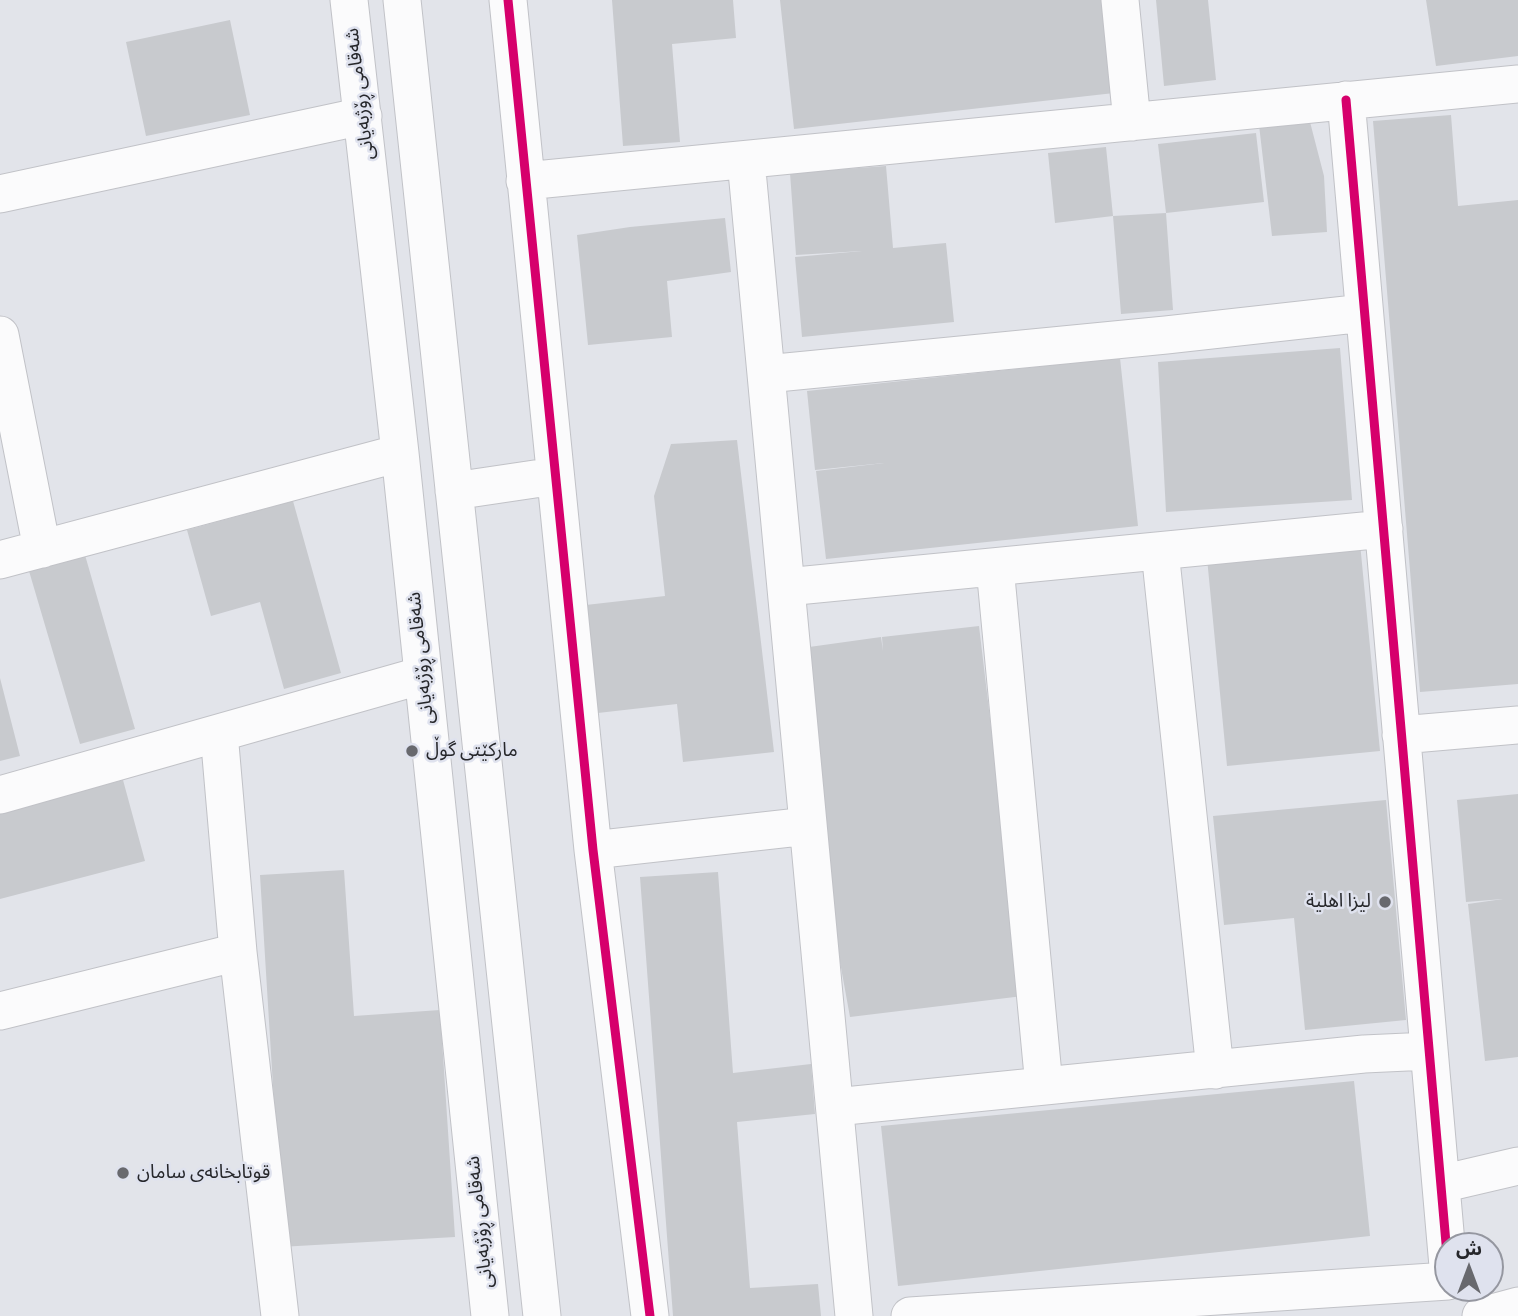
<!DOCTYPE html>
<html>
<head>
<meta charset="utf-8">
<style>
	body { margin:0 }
	#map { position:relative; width:1518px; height:1316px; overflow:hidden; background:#e2e4ea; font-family:"PT Sans Narrow","Noto Sans Arabic",sans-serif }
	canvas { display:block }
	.north { position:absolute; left:1434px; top:1232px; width:70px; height:70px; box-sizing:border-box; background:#dfe2ee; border:2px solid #9597a0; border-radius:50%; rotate:0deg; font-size:19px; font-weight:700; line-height:28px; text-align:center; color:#26272b }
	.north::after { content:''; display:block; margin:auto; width:24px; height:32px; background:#68696e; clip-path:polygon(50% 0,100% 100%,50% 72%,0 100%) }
</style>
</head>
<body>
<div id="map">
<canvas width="1518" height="1316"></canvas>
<div class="north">ش</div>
</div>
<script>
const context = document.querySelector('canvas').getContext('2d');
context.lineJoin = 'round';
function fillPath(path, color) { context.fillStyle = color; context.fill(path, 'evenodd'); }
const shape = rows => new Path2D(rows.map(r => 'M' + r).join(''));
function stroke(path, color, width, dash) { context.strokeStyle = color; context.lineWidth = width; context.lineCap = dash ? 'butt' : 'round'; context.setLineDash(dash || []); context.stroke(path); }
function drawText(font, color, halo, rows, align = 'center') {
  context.font = font + ' "PT Sans Narrow","Noto Sans Arabic",sans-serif'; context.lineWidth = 5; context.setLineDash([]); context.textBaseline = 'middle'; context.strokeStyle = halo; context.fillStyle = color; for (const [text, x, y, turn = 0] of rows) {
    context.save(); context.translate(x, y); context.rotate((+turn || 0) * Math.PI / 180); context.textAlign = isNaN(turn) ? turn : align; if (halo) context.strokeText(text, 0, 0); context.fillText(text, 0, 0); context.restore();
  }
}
const building = shape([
	[612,0,733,0,736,38,672,44,680,142,623,146],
	[780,0,1113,0,1123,92,794,129],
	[1156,0,1208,0,1216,80,1164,86],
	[1426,0,1518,0,1518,56,1436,66],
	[230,20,250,115,146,136,126,42],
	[1451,115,1458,206,1518,200,1518,684,1420,692,1373,121],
	[1310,122,1324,176,1327,232,1272,236,1259,125],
	[1256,133,1264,202,1166,213,1173,310,1121,314,1113,216,1166,213,1158,144],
	[1106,147,1113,216,1055,223,1048,153],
	[886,166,893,248,946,243,954,322,802,337,795,257,862,251,796,255,790,173],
	[725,218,731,272,667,281,672,337,588,345,577,235,630,227],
	[1340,348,1352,500,1166,512,1158,362],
	[1120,358,1138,526,826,559,816,471,884,463,815,470,807,391],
	[737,440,774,752,683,762,677,704,589,714,577,606,665,596,654,496,671,444],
	[293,501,341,673,284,689,260,602,211,616,187,530],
	[1360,543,1380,751,1227,766,1207,558],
	[85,555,135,729,80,744,29,571],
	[979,626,1023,996,850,1017,840,962,802,648,881,637,883,651,882,637],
	[0,678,20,756,0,761],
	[123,780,145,861,0,899,0,812],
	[1518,794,1518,1057,1485,1061,1468,904,1503,899,1466,902,1457,800],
	[1386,800,1406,1020,1305,1030,1294,918,1224,925,1213,816],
	[344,870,354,1016,440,1010,455,1237,280,1247,276,1135,260,875],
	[718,872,733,1073,811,1064,815,1114,737,1122,750,1288,818,1284,821,1316,673,1316,640,877],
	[1354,1081,1370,1236,898,1286,881,1126]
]);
const minor = shape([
	[349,0,400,453,490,1316],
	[402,0,542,1316],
	[508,0,593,850,650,1316],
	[1120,0,1132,122],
	[1346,100,1448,1266],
	[746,160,854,1316],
	[525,181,1518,84],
	[0,194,363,116],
	[0,335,42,549],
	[766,374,1166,335,1364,313],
	[454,491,555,476],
	[1160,551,1215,1070],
	[0,560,400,453],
	[995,567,1044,1086],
	[786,587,1384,529],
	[219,733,238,952,280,1316],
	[1401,735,1518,725],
	[0,795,423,675],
	[593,850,808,826],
	[0,1011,238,952],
	[835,1107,1364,1054,1429,1051],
	[1441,1184,1518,1166],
	[910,1316,1448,1281],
	[1481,1316,1518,1306]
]);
const cycleway = shape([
	[508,0,593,850,650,1316],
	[1346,100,1448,1266]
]);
const markers = [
	[412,751,7,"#68696e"],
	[1385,902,7,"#68696e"],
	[123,1173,7,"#68696e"]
];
const streetNames = [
	["شەقامی ڕۆژبەیانی",360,94,-97],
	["شەقامی ڕۆژبەیانی",421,658,-96],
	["شەقامی ڕۆژبەیانی",480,1222,-96]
];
const poiNames = [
	["مارکێتی گوڵ",426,751],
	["ليزا اهلية",1371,902,"right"],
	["قوتابخانەی سامان",137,1173]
];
fillPath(building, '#c8cace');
stroke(minor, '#c1c2c7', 39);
stroke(minor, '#fbfbfc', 37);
stroke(cycleway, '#d6006c', 9);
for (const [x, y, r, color] of markers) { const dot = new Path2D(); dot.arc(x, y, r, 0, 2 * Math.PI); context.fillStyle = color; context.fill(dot); stroke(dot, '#dfe2ee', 2.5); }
drawText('19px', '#26272b', '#dfe2ee', streetNames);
drawText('19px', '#26272b', '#dfe2ee', poiNames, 'left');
</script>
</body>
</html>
